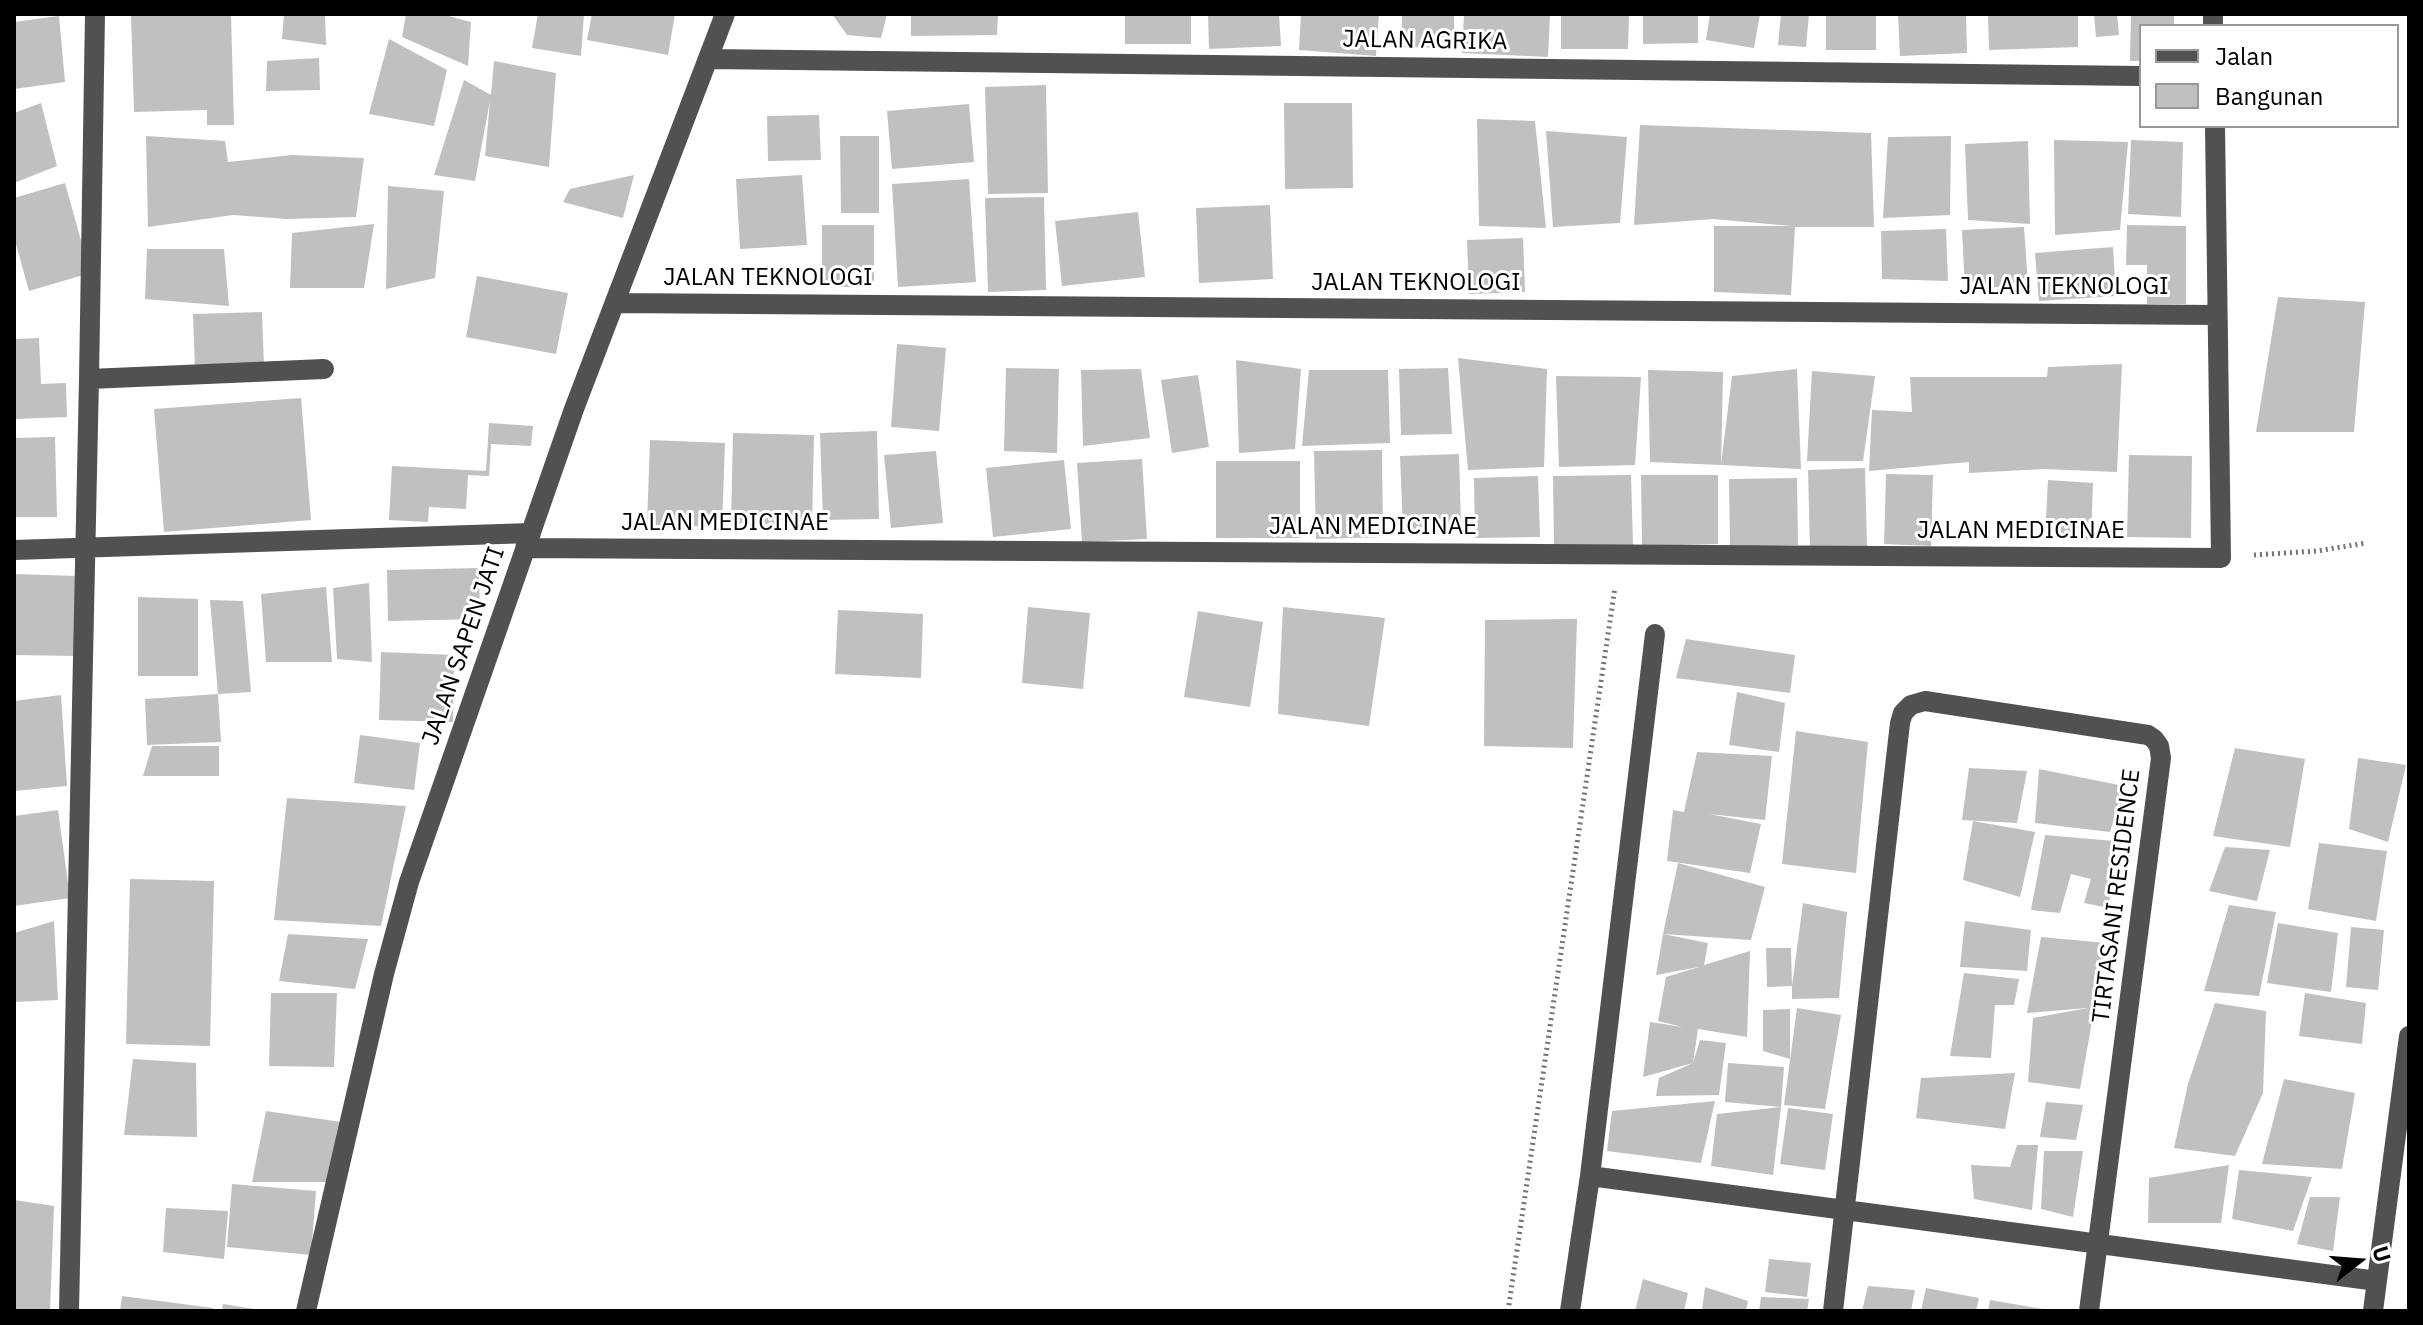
<!DOCTYPE html>
<html>
<head>
<meta charset="utf-8">
<style>
	body { margin:0 }
	#map { position:relative; width:2423px; height:1325px; overflow:hidden; background:#fff; font-family:"IBM Plex Sans",sans-serif }
	canvas { display:block }
	.frame { position:absolute; inset:0; border:16px solid #000; pointer-events:none }
	.legend { position:absolute; left:2139px; top:24px; width:260px; height:104px; box-sizing:border-box; background:#fff; border:2px solid #999; margin:0; padding:10px 14px; list-style:none; font-size:24px; color:#000 }
	.legend li { display:flex; align-items:center; gap:16px; height:40px }
	.legend b { width:40px; border:2px solid #999 }
	.north { position:absolute; left:2319px; top:1221px; width:80px; height:80px; -webkit-text-stroke:6px #fff; paint-order:stroke; rotate:73deg; font-size:22px; font-weight:700; line-height:32px; text-align:center; color:#000 }
	.north::after { content:''; display:block; margin:auto; width:28px; height:36px; background:#000; clip-path:polygon(50% 0,100% 100%,50% 72%,0 100%) }
</style>
</head>
<body>
<div id="map">
<canvas width="2423" height="1325"></canvas>
<div class="frame"></div>
<ul class="legend">
<li><b style="height:10px;background:#515151"></b>Jalan</li>
<li><b style="height:22px;background:#c0c0c0"></b>Bangunan</li>
</ul>
<div class="north">U</div>
</div>
<script>
const context = document.querySelector('canvas').getContext('2d');
context.lineJoin = 'round';
function fillPath(path, color) { context.fillStyle = color; context.fill(path, 'evenodd'); }
const shape = rows => new Path2D(rows.map(r => 'M' + r).join(''));
function stroke(path, color, width, dash) { context.strokeStyle = color; context.lineWidth = width; context.lineCap = dash ? 'butt' : 'round'; context.setLineDash(dash || []); context.stroke(path); }
function drawText(font, color, halo, rows, align = 'center') {
  context.font = font + ' "IBM Plex Sans",sans-serif'; context.lineWidth = 6; context.setLineDash([]); context.textBaseline = 'middle'; context.strokeStyle = halo; context.fillStyle = color; for (const [text, x, y, turn = 0] of rows) {
    context.save(); context.translate(x, y); context.rotate((+turn || 0) * Math.PI / 180); context.textAlign = isNaN(turn) ? turn : align; if (halo) context.strokeText(text, 0, 0); context.fillText(text, 0, 0); context.restore();
  }
}
const building = shape([
	[131,14,231,14,234,125,207,125,207,110,134,112],
	[284,14,325,14,326,45,282,39],
	[406,14,441,14,471,22,468,66,402,37],
	[538,14,584,14,581,56,532,48],
	[592,14,675,14,668,55,587,40],
	[832,14,887,14,881,38,847,35],
	[911,14,998,14,997,35,911,36],
	[1125,14,1191,14,1191,44,1125,44],
	[1208,14,1279,14,1281,46,1209,49],
	[1301,14,1379,14,1376,56,1299,50],
	[1402,14,1454,14,1454,48,1402,47],
	[1464,14,1550,14,1548,57,1462,53],
	[1561,14,1629,14,1628,49,1561,49],
	[1643,14,1698,14,1698,43,1643,44],
	[1710,14,1760,14,1754,48,1706,40],
	[1781,14,1809,14,1806,47,1778,45],
	[1826,14,1876,14,1876,50,1826,50],
	[1898,14,1966,14,1967,53,1900,56],
	[1988,14,2078,14,2078,47,1989,50],
	[2094,14,2117,14,2119,35,2096,37],
	[2131,14,2174,14,2174,26,2141,26,2141,61,2130,61],
	[59,16,65,82,14,89,14,22],
	[389,39,447,70,434,126,369,114],
	[319,58,320,90,266,91,267,61],
	[494,61,556,73,549,167,485,156,490,101,475,181,434,175,464,80,491,95],
	[1046,85,1048,193,988,194,985,87],
	[41,103,57,166,14,183,14,113],
	[1284,103,1352,103,1353,188,1285,189],
	[969,104,974,162,892,169,887,111],
	[819,115,821,160,768,161,767,116],
	[1477,119,1535,121,1546,228,1479,226],
	[1640,125,1871,133,1874,227,1795,227,1791,295,1714,292,1714,226,1791,226,1713,219,1634,225],
	[1546,131,1627,137,1620,223,1553,227],
	[146,136,225,141,228,162,292,155,364,158,356,217,287,219,233,215,148,227],
	[840,136,879,136,879,213,841,213],
	[1951,136,1950,215,1883,218,1888,137],
	[2054,140,2128,142,2120,230,2055,235],
	[2131,140,2183,142,2181,217,2128,214],
	[2028,141,2030,224,1968,220,1965,144],
	[634,175,623,218,563,202,570,189],
	[802,175,807,245,740,249,736,179],
	[969,179,976,282,898,287,892,184],
	[65,183,90,273,29,291,14,237,14,198],
	[388,186,444,191,435,278,386,289],
	[1044,197,1046,290,988,292,985,198],
	[1270,205,1273,279,1199,283,1196,208],
	[1138,212,1145,277,1062,286,1055,221],
	[374,224,364,288,290,288,292,233],
	[822,225,874,225,874,287,822,287],
	[2127,225,2186,226,2186,304,2147,304,2147,265,2126,265],
	[2024,227,2028,285,1965,289,1962,230],
	[1946,229,1948,281,1882,279,1881,231],
	[1523,238,1525,292,1469,294,1467,240],
	[2113,247,2116,296,2039,301,2035,253],
	[147,249,224,249,229,306,145,299],
	[477,276,568,293,556,354,466,337],
	[2278,297,2365,302,2354,432,2256,432],
	[262,312,264,367,195,369,193,314],
	[39,338,41,384,66,383,67,417,14,419,14,339],
	[897,344,946,348,939,431,891,427],
	[1458,358,1547,369,1544,467,1468,470],
	[1236,360,1301,369,1295,449,1239,453],
	[2122,364,2117,472,2044,469,1969,473,1969,462,1869,471,1872,410,1912,412,1910,377,2047,377,2048,367],
	[1006,368,1059,369,1057,453,1004,451],
	[1448,368,1452,434,1401,435,1399,369],
	[1141,369,1150,438,1083,446,1081,370],
	[1797,369,1801,469,1721,465,1650,462,1648,370,1723,372,1721,465,1732,376],
	[1309,370,1388,370,1390,443,1302,446],
	[1812,371,1875,376,1863,461,1807,461],
	[1198,375,1209,447,1172,453,1161,380],
	[1556,376,1641,377,1635,465,1559,467],
	[301,398,311,520,164,532,154,409],
	[489,423,533,426,531,446,491,444,489,476,468,475,466,509,429,507,428,522,389,520,392,466,486,471],
	[877,431,879,519,823,520,820,433],
	[733,433,814,435,812,525,731,523],
	[55,437,57,517,14,517,14,438],
	[650,440,725,443,722,527,647,525],
	[1382,450,1383,537,1316,539,1314,451],
	[936,451,943,523,891,528,884,455],
	[1459,454,1461,527,1403,529,1400,456],
	[2129,455,2192,456,2191,538,2127,537],
	[1142,459,1147,539,1082,542,1077,463],
	[1064,460,1071,529,993,537,986,468],
	[1216,461,1300,461,1300,538,1216,538],
	[1865,468,1867,548,1810,550,1808,470],
	[1886,474,1933,475,1931,546,1884,544],
	[1631,475,1633,545,1554,546,1553,476],
	[1641,475,1718,475,1718,544,1642,546],
	[1538,476,1540,537,1475,538,1474,478],
	[1797,478,1798,545,1730,546,1729,479],
	[2048,480,2093,483,2091,539,2045,537],
	[479,568,480,619,388,621,387,570],
	[14,574,78,576,77,656,14,655],
	[369,583,372,662,337,659,333,588],
	[326,587,332,662,266,662,261,594],
	[138,597,198,599,198,676,138,676],
	[210,600,243,601,251,692,218,694],
	[1028,607,1090,613,1083,689,1022,683],
	[1283,607,1385,618,1369,726,1278,714],
	[838,610,923,614,921,678,835,674],
	[1198,611,1263,622,1250,707,1184,697],
	[1577,619,1573,748,1484,746,1485,620],
	[1686,639,1795,655,1790,693,1676,678],
	[381,652,454,655,453,722,379,720],
	[1737,692,1785,703,1779,752,1729,745],
	[218,694,221,742,147,745,145,699],
	[61,695,67,786,14,791,14,701],
	[1796,731,1868,742,1856,873,1782,864],
	[360,735,420,743,414,790,354,783],
	[152,746,219,746,219,776,143,776],
	[2235,748,2305,759,2290,847,2213,836],
	[1697,752,1772,756,1765,820,1709,814,1761,824,1750,873,1667,861,1673,810,1684,812],
	[2358,758,2406,765,2388,842,2349,829],
	[1969,768,2027,771,2017,823,1962,820],
	[2039,769,2124,786,2110,832,2035,823],
	[287,798,406,806,381,926,274,920],
	[58,810,70,898,14,906,14,816],
	[1973,821,2035,832,2020,897,1963,880],
	[2045,835,2114,841,2109,908,2084,903,2091,879,2071,874,2060,913,2031,910],
	[2319,843,2387,851,2376,921,2308,909],
	[2225,847,2270,850,2257,901,2209,891],
	[1678,863,1765,887,1751,940,1663,934,1708,943,1704,965,1750,951,1747,1037,1698,1029,1693,1063,1643,1077,1650,1022,1683,1027,1658,1021,1666,977,1699,967,1656,975,1663,934],
	[130,879,214,881,210,1046,126,1044],
	[1803,903,1847,912,1839,998,1792,999,1792,986,1767,987,1766,948,1791,948,1792,986],
	[2229,905,2276,912,2259,996,2204,991],
	[54,921,58,1000,14,1002,14,933],
	[1965,921,2031,930,2027,971,1960,967],
	[2278,923,2338,933,2331,992,2267,983],
	[2351,927,2384,930,2378,990,2346,987],
	[288,934,368,939,355,989,279,981],
	[2041,937,2106,943,2080,1089,2028,1082,2033,1018,2088,1008,2027,1013],
	[1964,973,2019,979,2014,1005,1995,1005,1991,1058,1950,1056],
	[271,993,337,993,334,1067,269,1066],
	[2305,993,2366,1003,2362,1044,2299,1036],
	[2215,1003,2266,1011,2263,1093,2235,1156,2174,1148,2188,1084],
	[1797,1008,1841,1015,1825,1109,1784,1105],
	[1790,1009,1790,1059,1763,1051,1763,1010],
	[1700,1040,1726,1043,1719,1095,1656,1096,1659,1078,1693,1063],
	[133,1059,196,1063,197,1137,124,1135],
	[1728,1063,1784,1067,1781,1107,1773,1175,1711,1166,1717,1114,1781,1107,1725,1102],
	[2015,1073,2005,1129,1916,1118,1921,1078],
	[2284,1079,2355,1093,2342,1169,2262,1164],
	[1715,1101,1701,1163,1607,1151,1612,1111],
	[2046,1102,2083,1105,2076,1140,2040,1137],
	[1788,1108,1833,1114,1825,1170,1780,1164],
	[266,1111,341,1122,332,1182,252,1182],
	[2017,1145,2038,1145,2032,1210,1974,1199,1971,1165,2010,1167],
	[2044,1151,2083,1151,2073,1217,2041,1209],
	[2229,1165,2221,1223,2148,1223,2149,1178],
	[2239,1170,2312,1177,2293,1231,2232,1219],
	[232,1184,316,1191,311,1255,227,1247],
	[2310,1197,2340,1197,2333,1251,2297,1244],
	[14,1200,54,1206,50,1311,14,1311],
	[166,1208,228,1211,224,1259,163,1252],
	[1769,1259,1811,1263,1807,1297,1765,1292],
	[1643,1279,1688,1293,1684,1311,1635,1311],
	[1868,1286,1915,1290,1911,1311,1862,1311],
	[1705,1287,1748,1301,1746,1311,1702,1311],
	[1926,1288,1979,1298,1976,1311,1921,1311],
	[122,1296,213,1308,213,1311,120,1311],
	[1761,1297,1809,1299,1807,1311,1759,1311],
	[1990,1300,2043,1309,2043,1311,1988,1311],
	[223,1304,254,1309,254,1311,222,1311]
]);
const path = shape([
	[2254,555,2317,551,2366,543],
	[1508,1311,1615,587]
]);
const minor = shape([
	[2213,14,2213,26],
	[708,59,2141,76],
	[615,303,2217,315],
	[89,379,324,369],
	[525,548,2221,558,2215,126],
	[14,550,531,533],
	[1590,1176,2377,1281],
	[69,1311,89,379,95,14],
	[306,1311,384,974,409,882,574,409,725,14],
	[1570,1311,1590,1176,1655,634],
	[1833,1311,1900,723,1903,713,1911,705,1925,701,2148,735,2154,739,2159,746,2161,758,2089,1311],
	[2373,1311,2409,1036]
]);
const streetNames = [
	["JALAN AGRIKA",1425,41,1],
	["JALAN TEKNOLOGI",768,278],
	["JALAN TEKNOLOGI",1416,283],
	["JALAN TEKNOLOGI",2064,287],
	["JALAN MEDICINAE",725,523],
	["JALAN MEDICINAE",1373,527],
	["JALAN MEDICINAE",2021,531],
	["JALAN SAPEN JATI",464,646,-71],
	["TIRTASANI RESIDENCE",2117,896,-83]
];
fillPath(building, '#c0c0c0');
stroke(path, '#737373', 5, [2, 4]);
stroke(minor, '#515151', 20);
drawText('24px', '#000', '#fff', streetNames);
</script>
</body>
</html>
